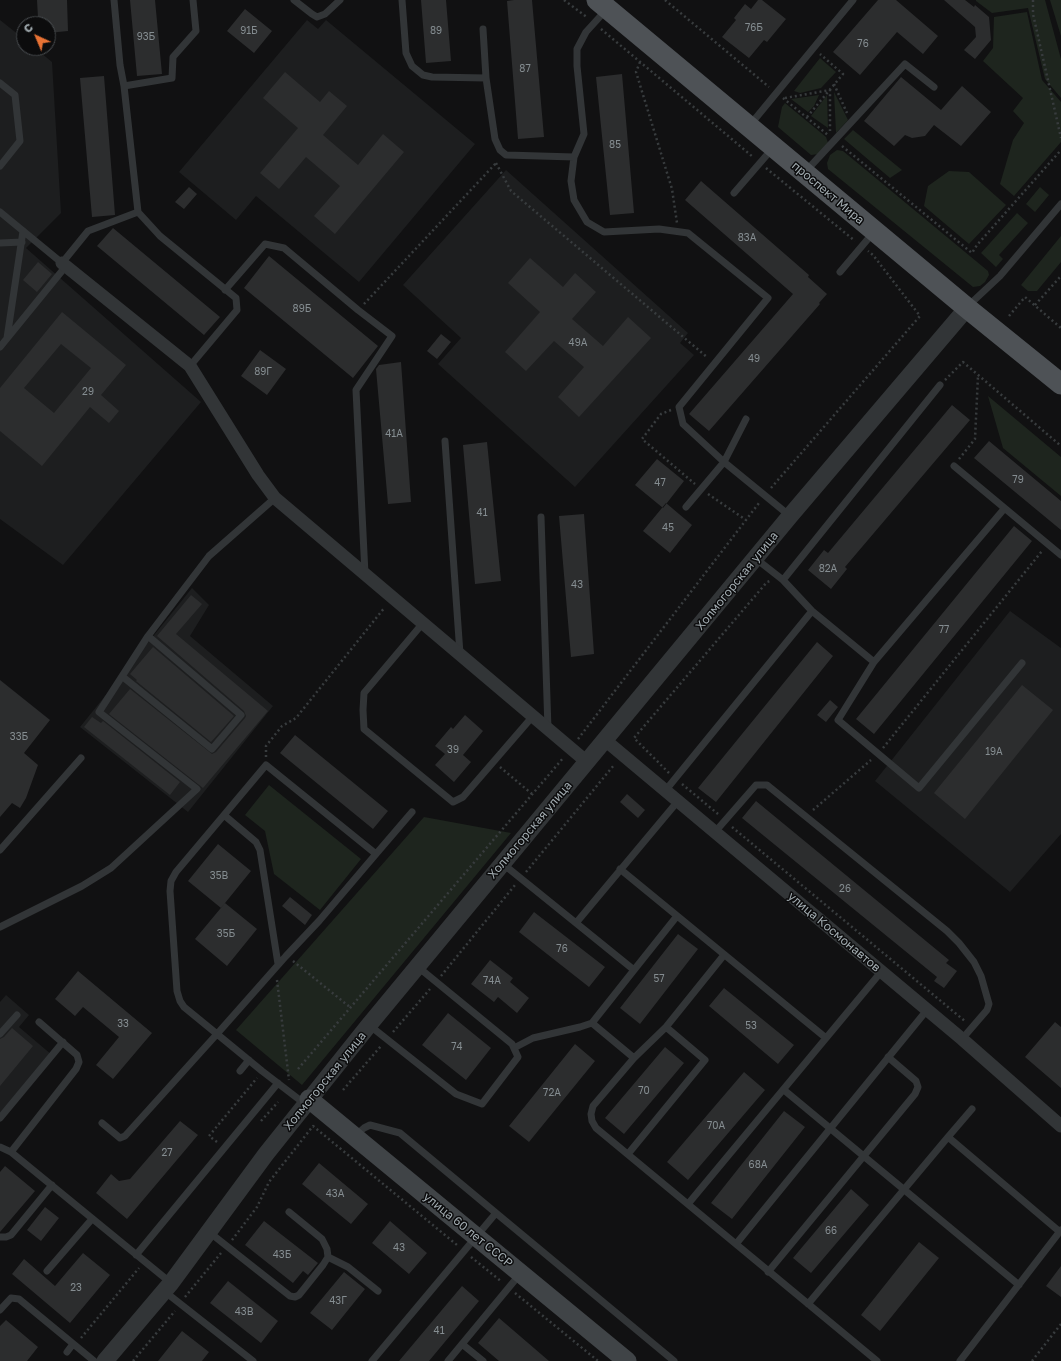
<!DOCTYPE html>
<html>
<head>
<meta charset="utf-8">
<style>
	body { margin:0 }
	#map { position:relative; width:1061px; height:1361px; overflow:hidden; background:#111112; font-family:"Golos Text",sans-serif }
	canvas { display:block }
	.north { position:absolute; left:16px; top:16px; width:40px; height:40px; box-sizing:border-box; background:#0c0c0d; border:1px solid #484c4f; border-radius:50%; rotate:316deg; font-size:11px; font-weight:700; line-height:16px; text-align:center; color:#a3adb2 }
	.north::after { content:''; display:block; margin:auto; width:14px; height:18px; background:#e87234; clip-path:polygon(50% 0,100% 100%,50% 72%,0 100%) }
</style>
</head>
<body>
<div id="map">
<canvas width="1061" height="1361"></canvas>
<div class="north">С</div>
</div>
<script>
const context = document.querySelector('canvas').getContext('2d');
context.lineJoin = 'round';
function fillPath(path, color) { context.fillStyle = color; context.fill(path, 'evenodd'); }
const shape = rows => new Path2D(rows.map(r => 'M' + r).join(''));
function stroke(path, color, width, dash) { context.strokeStyle = color; context.lineWidth = width; context.lineCap = dash ? 'butt' : 'round'; context.setLineDash(dash || []); context.stroke(path); }
function drawText(font, color, halo, rows, align = 'center') {
  context.font = font + ' "Golos Text",sans-serif'; context.lineWidth = 3; context.setLineDash([]); context.textBaseline = 'middle'; context.strokeStyle = halo; context.fillStyle = color; for (const [text, x, y, turn = 0] of rows) {
    context.save(); context.translate(x, y); context.rotate((+turn || 0) * Math.PI / 180); context.textAlign = isNaN(turn) ? turn : align; if (halo) context.strokeText(text, 0, 0); context.fillText(text, 0, 0); context.restore();
  }
}
const built = shape([
	[0,20,24,39,24,48,35,48,52,62,61,213,26,248,201,402,63,565,0,519],
	[307,20,318,29,326,20,475,144,359,282,256,196,236,220,179,172],
	[506,170,688,333,680,343,694,355,575,487,438,364,461,338,403,285],
	[192,588,209,605,190,636,273,706,188,812,80,727],
	[1010,611,1061,648,1061,834,1010,892,875,781],
	[6,995,29,1015,19,1027,52,1055,0,1118,0,1002]
]);
const green = shape([
	[976,0,1045,0,1061,59,1061,98,1045,79,1028,8,992,13,976,1],
	[1050,0,1061,0,1061,36],
	[1027,12,1042,80,1061,102,1061,142,1014,196,1000,184,1013,140,1024,123,1013,111,1023,98,983,61,993,48,994,17],
	[820,58,836,72,821,88,800,93,794,91],
	[834,92,848,120,836,133],
	[819,95,814,106,808,112,791,99],
	[827,95,828,128,811,116],
	[785,103,826,137,828,143,819,154,811,155,778,127,782,107],
	[853,130,902,170,890,178,844,139],
	[837,150,843,151,988,271,989,275,985,282,980,286,973,287,828,169,827,163,830,155],
	[949,171,969,172,1006,205,969,244,924,206,928,186],
	[1040,187,1049,195,1035,212,1026,204],
	[1017,213,1028,223,999,255,1003,259,996,267,981,253],
	[1061,236,1061,262,1037,291,1028,291,1021,285],
	[988,396,1061,457,1061,496,1003,448],
	[269,785,361,859,320,910,274,874,265,831,245,815],
	[424,817,511,833,302,1085,236,1030]
]);
const building = shape([
	[37,0,67,0,68,31,48,33,48,24,41,24,41,18,38,18],
	[130,0,155,0,162,74,137,76],
	[421,0,446,0,451,61,426,63],
	[514,0,532,0,544,137,518,139,507,1],
	[758,0,762,0,786,19,767,42,764,40,749,58,722,37,736,20,734,18,745,4,751,9],
	[878,0,896,0,938,36,923,54,897,32,860,75,833,52],
	[944,0,965,0,974,7,975,5,989,17,991,40,975,59,964,50,976,37,975,27],
	[245,9,272,31,254,53,227,31],
	[285,72,320,102,329,91,347,106,323,135,358,165,383,134,404,152,335,234,314,216,340,186,306,157,279,189,260,173,298,128,263,98],
	[622,74,634,213,610,215,596,77],
	[104,76,115,215,92,217,80,78],
	[901,77,941,110,962,86,991,112,961,146,934,125,925,136,912,138,905,135,894,146,864,121],
	[701,181,809,275,808,277,827,294,819,303,820,304,709,431,689,414,793,294,685,200],
	[189,187,197,194,184,209,175,202],
	[113,228,220,317,204,335,97,246],
	[269,256,378,346,353,378,244,288],
	[530,258,563,287,575,273,596,292,572,319,603,346,628,317,651,338,579,417,558,397,584,367,554,341,526,371,505,352,540,312,508,283],
	[38,262,52,274,37,292,23,280],
	[62,312,126,365,101,395,119,411,109,423,90,407,42,466,0,431,0,388],
	[61,344,91,368,54,413,24,388],
	[441,334,451,342,437,359,427,351],
	[260,350,286,369,267,395,241,376],
	[401,362,411,502,388,504,376,369,379,365],
	[952,405,970,420,845,567,847,569,831,589,808,570,824,550,828,553],
	[989,441,1061,501,1061,530,974,458],
	[487,442,501,581,475,584,463,445],
	[657,459,684,481,663,508,635,485],
	[666,503,692,525,670,553,643,531],
	[584,514,594,654,571,657,559,516],
	[1014,526,1032,541,874,734,856,719],
	[191,595,202,604,176,634,268,711,203,788,109,714,130,689,212,754,216,752,245,718,246,716,244,711,157,636],
	[817,642,833,656,716,802,698,788],
	[153,647,234,716,211,742,136,681,137,680,130,674],
	[0,680,50,720,24,753,38,765,26,798,20,808,12,803,0,817],
	[1022,685,1053,710,965,819,934,793],
	[830,700,838,707,826,722,817,715],
	[465,715,483,731,463,755,471,762,454,782,435,765,445,754,435,746,451,727,453,729],
	[92,717,101,723,103,721,180,782,170,795,84,727],
	[295,735,388,811,373,829,280,753],
	[627,794,645,810,638,818,620,802],
	[756,801,949,960,946,963,957,971,944,988,934,981,937,977,742,818],
	[218,844,251,871,221,908,188,881],
	[290,897,312,915,305,925,282,906],
	[225,903,257,929,227,966,195,939],
	[534,912,605,967,589,987,519,932],
	[678,934,698,949,640,1024,620,1008],
	[490,960,513,978,510,982,529,998,517,1013,498,997,494,1002,471,984],
	[78,971,152,1033,113,1079,96,1065,119,1037,83,1007,75,1016,55,999],
	[724,988,794,1045,778,1064,709,1006],
	[448,1013,491,1048,466,1080,422,1045],
	[1055,1022,1061,1027,1061,1088,1025,1057],
	[12,1028,33,1046,0,1086,0,1039,4,1037],
	[575,1044,595,1061,529,1142,509,1126],
	[665,1047,684,1063,624,1134,605,1118],
	[744,1072,765,1090,688,1180,667,1162],
	[784,1111,805,1127,732,1219,711,1203],
	[180,1121,198,1135,127,1219,96,1193,111,1174,119,1181,130,1179],
	[319,1163,368,1204,351,1224,302,1184],
	[5,1166,35,1191,0,1232,0,1172],
	[851,1189,869,1205,811,1273,793,1258],
	[45,1207,59,1218,41,1241,27,1230],
	[264,1221,318,1263,308,1275,303,1271,293,1283,245,1245],
	[390,1221,427,1253,409,1274,372,1243],
	[919,1242,939,1258,880,1331,861,1315],
	[83,1253,110,1275,70,1323,12,1274,24,1259,55,1286],
	[1061,1266,1061,1297,1046,1286],
	[344,1272,365,1289,332,1330,310,1313],
	[228,1281,278,1321,261,1343,210,1303],
	[462,1286,479,1301,429,1361,399,1361],
	[499,1318,549,1361,499,1361,478,1343],
	[6,1320,38,1347,27,1361,0,1361,0,1326],
	[182,1331,209,1352,202,1361,158,1361]
]);
const path = shape([
	[564,0,588,18],
	[665,0,769,87],
	[1033,0,1033,14,1061,138],
	[601,29,753,157],
	[640,62,636,72,672,189,677,223],
	[834,84,847,113],
	[783,98,828,135],
	[785,98,830,90,830,131],
	[807,117,843,74,820,54],
	[842,146,972,253,977,245,1061,150],
	[496,163,511,191,708,358],
	[766,168,855,241],
	[364,304,497,162],
	[1035,305,1061,276],
	[1009,316,1025,297,1061,328],
	[945,380,963,362,1061,446],
	[671,410,661,414,642,439,695,484],
	[959,459,975,439,978,376],
	[771,488,920,316,873,255,868,251],
	[708,494,746,520],
	[578,739,759,503],
	[883,748,1042,551],
	[266,757,266,746,282,726,296,718,385,607],
	[500,767,532,794],
	[669,773,634,738,767,582,770,581],
	[682,784,718,814],
	[813,810,871,760],
	[732,827,966,1022],
	[526,872,614,765],
	[293,961,351,1008],
	[441,976,515,885],
	[277,980,289,1080],
	[393,1032,430,989],
	[298,1069,564,757],
	[343,1090,381,1046],
	[261,1121,278,1102],
	[217,1142,209,1136,257,1078],
	[232,1240,257,1207,269,1182,313,1126,457,1245],
	[471,1257,502,1282],
	[515,1293,598,1361],
	[185,1297,221,1253],
	[81,1338,139,1268],
	[133,1361,175,1311],
	[1032,1361,1061,1324]
]);
const service = shape([
	[114,0,120,65,124,86,138,212,160,236,236,298,237,310,190,366],
	[294,0,312,14,317,17,325,14,340,0],
	[402,0,406,53,412,66,423,75,432,77,486,78,495,139,500,150,506,155,574,157],
	[606,10,586,32,577,49,577,66,584,134,574,157,571,181,574,200,587,222,604,232,659,229,688,233,768,298,679,407,683,424,724,462,790,516],
	[483,29,486,78],
	[0,83,15,95,20,141,0,166],
	[124,86,172,78,173,57,196,31,193,0],
	[750,125,853,0],
	[806,171,905,64,934,87],
	[734,193,772,149],
	[0,212,62,263,88,231,138,212],
	[0,243,22,242],
	[840,272,873,233],
	[225,290,265,244,284,248,358,310,392,336,356,390,365,574],
	[968,306,1000,276,1061,204],
	[7,338,23,231],
	[0,347,66,266],
	[445,441,460,654],
	[954,466,1061,555],
	[686,507,724,462,746,419],
	[1004,509,874,662,838,720,919,788,1022,663],
	[541,517,548,729],
	[755,558,783,580,812,611,874,662],
	[783,580,940,385],
	[423,623,364,693,363,710,364,729,453,802,463,797,533,716],
	[123,677,212,749,241,715,148,636],
	[665,791,812,611],
	[715,832,756,785,767,785,947,931,959,943,974,962,981,976,989,1004,987,1010,962,1039],
	[0,850,81,758],
	[376,854,412,812],
	[503,864,576,923,678,801],
	[620,869,826,1038],
	[576,923,634,970,592,1023],
	[0,927,82,886,111,868,197,789,99,712,148,636,209,556,275,498],
	[724,955,666,1027,634,1058,593,1106,591,1114,592,1121,596,1128,877,1361],
	[278,964,260,850,256,842,224,815,266,765,376,854,319,921,286,956,217,1034,262,1071,305,1104],
	[634,970,677,916],
	[39,1022,77,1055,79,1062,76,1069,11,1152,171,1283],
	[369,1025,456,1094,482,1104,518,1057,512,1044,418,967],
	[0,1034,17,1015],
	[514,1048,533,1038,580,1027,592,1023,634,1058],
	[240,1071,249,1060],
	[784,1090,1019,1285],
	[0,1118,63,1042],
	[102,1123,120,1138,125,1136,217,1034,184,1007,180,1001,177,991,170,891,171,881,176,872,224,815],
	[355,1136,364,1128,370,1125,400,1133,496,1213,372,1361],
	[948,1137,972,1109],
	[0,1147,11,1152],
	[628,1154,705,1060,666,1027],
	[688,1204,881,972],
	[289,1212,322,1239,327,1249,328,1257,348,1267,378,1291],
	[496,1213,674,1361],
	[209,1232,290,1296,295,1297,299,1295,323,1265,328,1257],
	[0,1237,6,1237,11,1235,52,1185],
	[736,1244,927,1010],
	[136,1255,278,1083],
	[47,1271,92,1219],
	[768,1272,915,1094,918,1087,916,1081,888,1057],
	[164,1291,253,1361],
	[808,1304,948,1137,1060,1232],
	[0,1310,11,1298,19,1299,94,1361],
	[462,1344,483,1361],
	[67,1352,73,1344],
	[448,1361,520,1274],
	[960,1361,1061,1230]
]);
const minor = shape([
	[62,263,190,366,258,475,275,498,587,762],
	[605,740,962,1039,1061,1126]
]);
const tertiary = shape([
	[105,1361,171,1283,266,1154,369,1025,790,516,967,308]
]);
const secondary = shape([
	[309,1099,627,1361]
]);
const primary = shape([
	[597,0,967,308,1061,384]
]);
const numberNames = [
	["76Б",754,28],
	["91Б",249,31],
	["89",436,31],
	["93Б",146,37],
	["76",863,44],
	["87",525,69],
	["85",615,145],
	["83А",747,238],
	["89Б",302,309],
	["49А",578,343],
	["49",754,359],
	["89Г",263,372],
	["29",88,392],
	["41А",394,434],
	["79",1018,480],
	["47",660,483],
	["41",482,513],
	["45",668,528],
	["82А",828,569],
	["43",577,585],
	["77",944,630],
	["33Б",19,737],
	["39",453,750],
	["19А",994,752],
	["35В",219,876],
	["26",845,889],
	["35Б",226,934],
	["76",562,949],
	["57",659,979],
	["74А",492,981],
	["33",123,1024],
	["53",751,1026],
	["74",457,1047],
	["70",644,1091],
	["72А",552,1093],
	["70А",716,1126],
	["27",167,1153],
	["68А",758,1165],
	["43А",335,1194],
	["66",831,1231],
	["43",399,1248],
	["43Б",282,1255],
	["23",76,1288],
	["43Г",338,1301],
	["43В",244,1312],
	["41",439,1331]
];
const streetNames = [
	["проспект Мира",828,193,40],
	["Холмогорская улица",737,581,-51],
	["Холмогорская улица",530,830,-50],
	["улица Космонавтов",834,932,40],
	["Холмогорская улица",325,1081,-51],
	["улица 60 лет СССР",468,1230,39]
];
fillPath(built, '#1d1e1f');
fillPath(green, '#1e251e');
fillPath(building, '#2c2d2e');
stroke(path, '#383c3e', 2.5, [2, 3]);
stroke(service, '#323537', 7);
stroke(minor, '#323537', 13);
stroke(tertiary, '#323537', 17);
stroke(secondary, '#404447', 19);
stroke(primary, '#4e5256', 21);
drawText('10px', '#858d91', null, numberNames);
drawText('12px', '#a3adb2', '#0c0c0d', streetNames);
</script>
</body>
</html>
